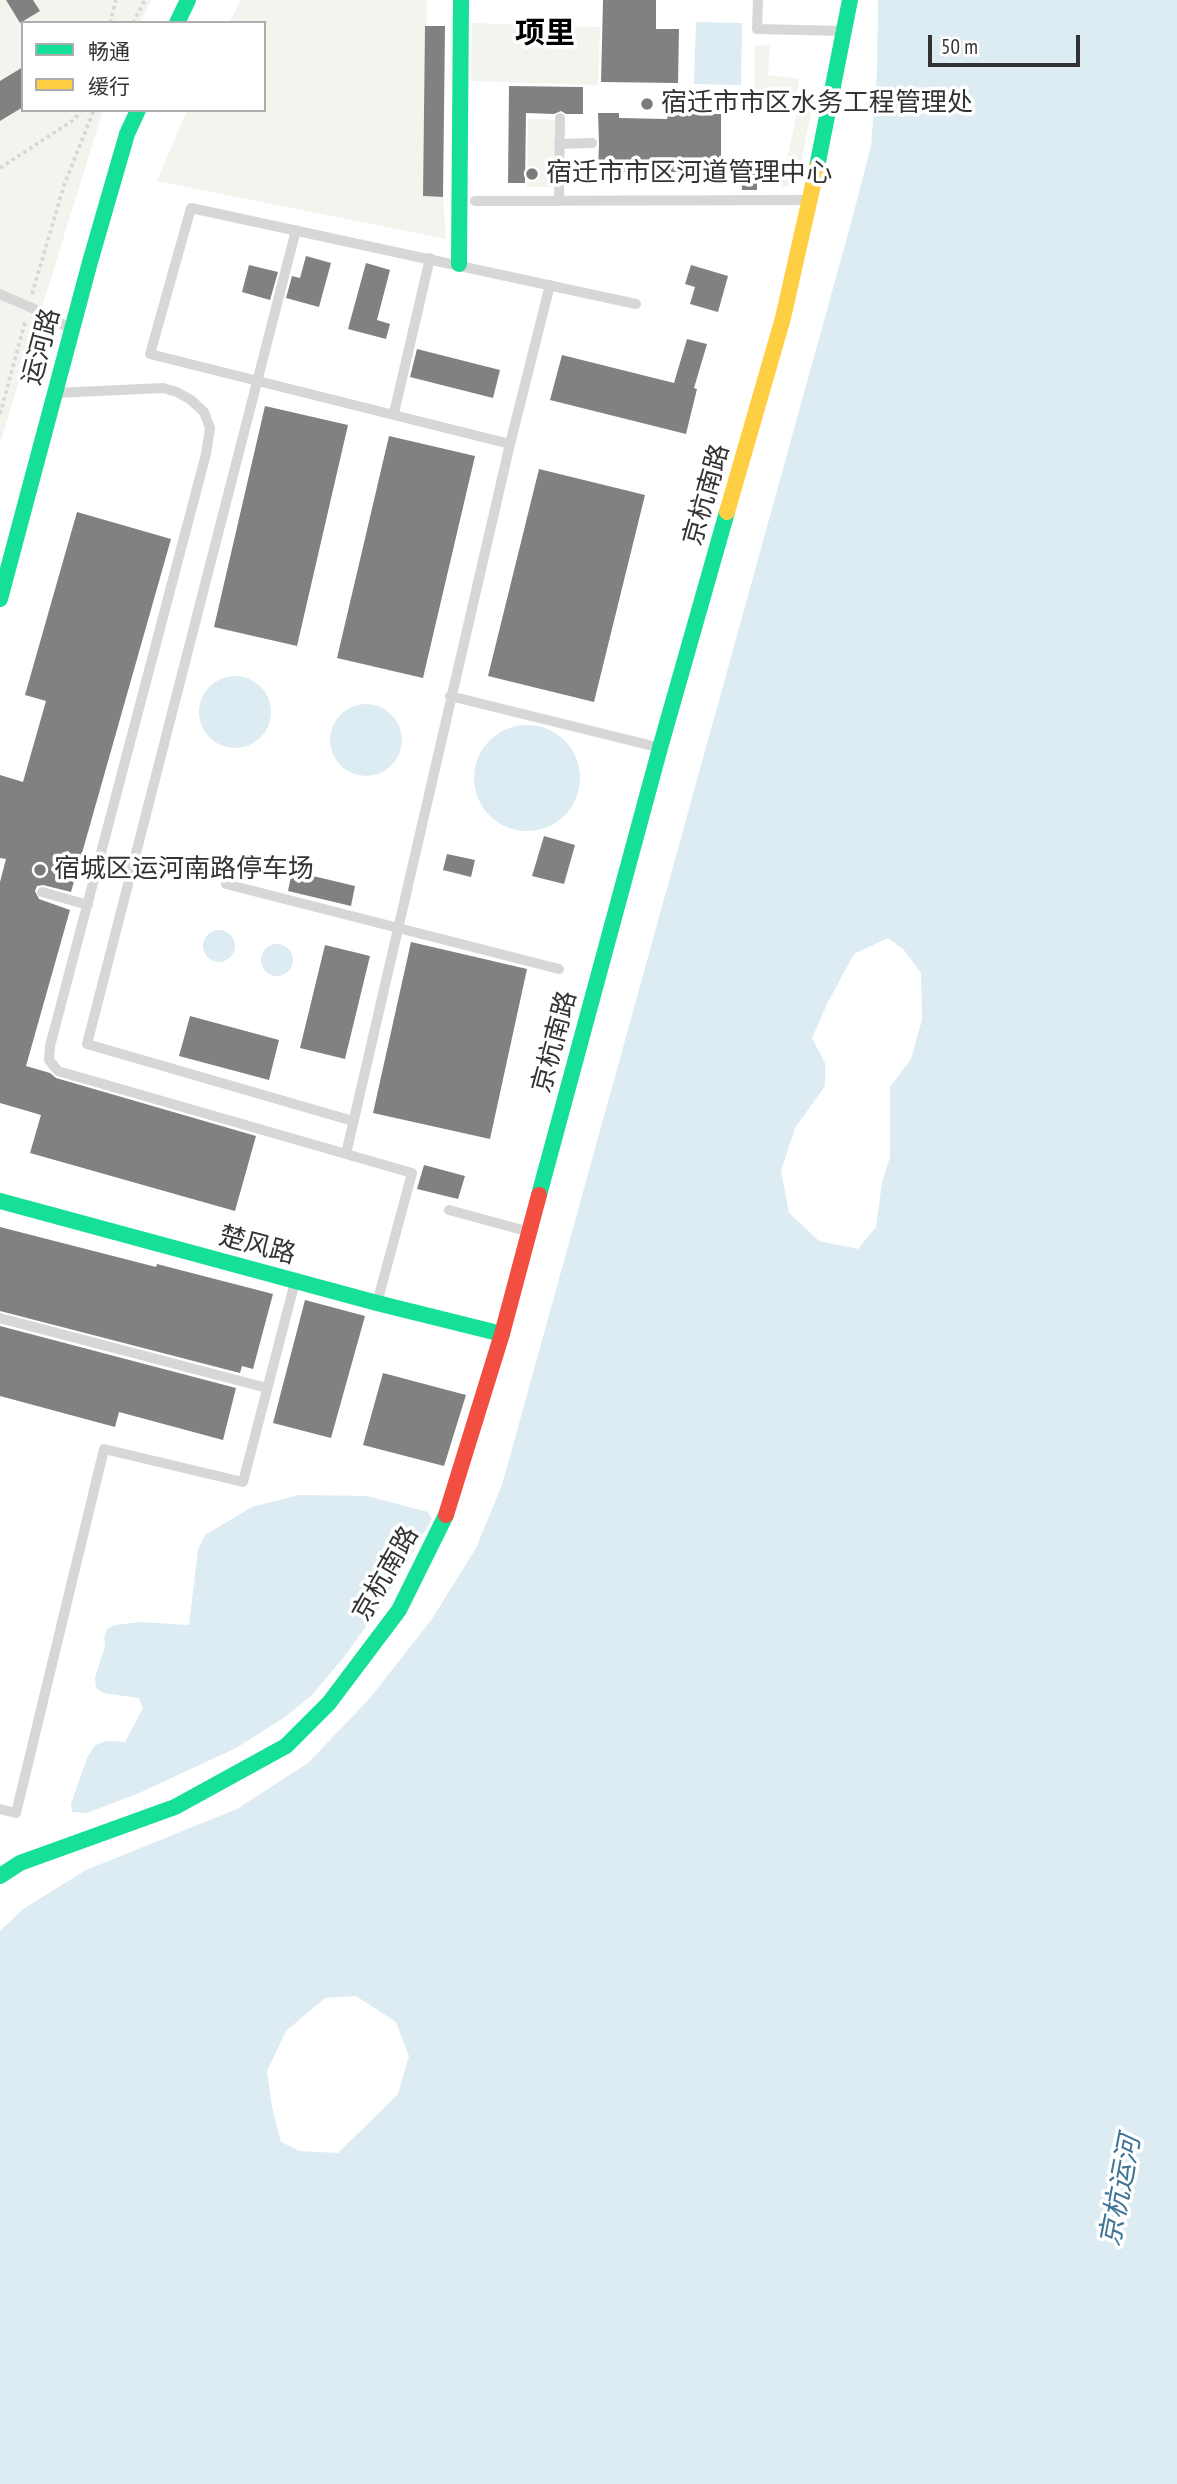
<!DOCTYPE html>
<html>
<head>
<meta charset="utf-8">
<style>
	body { margin:0 }
	#map { position:relative; width:1177px; height:2484px; overflow:hidden; background:#fff; font-family:"PT Sans Narrow","Noto Sans SC",sans-serif }
	canvas { display:block }
	.legend { position:absolute; left:21px; top:21px; width:245px; height:91px; box-sizing:border-box; background:#fff; border:2px solid #adadad; margin:0; padding:9px 12px; list-style:none; font-size:21px; color:#333 }
	.legend li { display:flex; align-items:center; gap:14px; height:35px }
	.legend b { width:35px; border:2px solid #adadad }
	.scale { position:absolute; left:928px; top:35px; width:152px; height:32px; box-sizing:border-box; border:4px solid #333; border-top:0; padding-left:9px; font-size:21px; line-height:24px; white-space:nowrap; color:#333; -webkit-text-stroke:5px #fff; paint-order:stroke }
</style>
</head>
<body>
<div id="map">
<canvas width="1177" height="2484"></canvas>
<ul class="legend">
<li><b style="height:9px;background:#16e098"></b>畅通</li>
<li><b style="height:9px;background:#ffcf43"></b>缓行</li>
</ul>
<div class="scale">50 m</div>
</div>
<script>
const context = document.querySelector('canvas').getContext('2d');
context.lineJoin = 'round';
function fillPath(path, color) { context.fillStyle = color; context.fill(path, 'evenodd'); }
const shape = rows => new Path2D(rows.map(r => 'M' + r).join(''));
function stroke(path, color, width, dash) { context.strokeStyle = color; context.lineWidth = width; context.lineCap = dash ? 'butt' : 'round'; context.setLineDash(dash || []); context.stroke(path); }
function drawText(font, color, halo, rows, align = 'center') {
  context.font = font + ' "PT Sans Narrow","Noto Sans SC",sans-serif'; context.lineWidth = 7; context.setLineDash([]); context.textBaseline = 'middle'; context.strokeStyle = halo; context.fillStyle = color; for (const [text, x, y, turn = 0] of rows) {
    context.save(); context.translate(x, y); context.rotate((+turn || 0) * Math.PI / 180); context.textAlign = isNaN(turn) ? turn : align; if (halo) context.strokeText(text, 0, 0); context.fillText(text, 0, 0); context.restore();
  }
}
const green = shape([
	[0,0,151,0,140,23,23,23,23,110,103,110,0,443],
	[241,0,427,0,427,26,425,26,423,196,443,197,446,239,157,181,187,110,264,110,264,23,229,23],
	[472,23,600,27,598,85,471,81],
	[755,45,770,46,768,75,799,79,796,97,754,91],
	[800,98,814,100,796,185,781,187],
	[528,119,555,120,554,187,527,187]
]);
const water = shape([
	[878,0,1177,0,1177,2484,0,2484,0,1931,23,1909,86,1870,237,1809,308,1763,370,1698,432,1619,476,1548,502,1485,851,223,871,146,877,73],
	[888,938,904,950,921,973,922,1020,911,1059,890,1087,890,1157,882,1182,876,1227,858,1249,819,1241,789,1213,781,1171,795,1128,825,1086,825,1063,812,1038,828,1002,854,954],
	[356,1996,396,2022,409,2056,398,2094,338,2153,300,2151,281,2142,272,2107,267,2071,286,2031,325,1998],
	[696,22,742,23,741,85,694,84],
	'199 712a36 36 0 1 1 72 0a36 36 0 1 1-72 0Z',
	'330 740a36 36 0 1 1 72 0a36 36 0 1 1-72 0Z',
	'474 778a53 53 0 1 1 106 0a53 53 0 1 1-106 0Z',
	'203 946a16 16 0 1 1 32 0a16 16 0 1 1-32 0Z',
	'261 960a16 16 0 1 1 32 0a16 16 0 1 1-32 0Z',
	[299,1495,367,1496,428,1512,432,1519,380,1607,344,1657,312,1695,285,1717,236,1748,139,1793,87,1813,72,1812,71,1804,87,1758,94,1746,106,1741,125,1742,143,1708,139,1698,103,1693,96,1688,95,1678,105,1646,104,1638,107,1629,115,1625,141,1622,189,1625,198,1550,205,1535,252,1507]
]);
const building = shape([
	[6,0,33,0,40,11,20,23],
	[603,0,656,0,656,29,679,29,678,83,601,82],
	[425,26,445,26,443,197,423,196],
	[23,67,23,107,0,121,0,81],
	[509,86,583,87,583,114,566,114,561,111,554,114,526,113,525,183,508,183],
	[598,113,619,113,619,118,667,119,668,114,721,114,721,172,598,172,599,143],
	[741,172,757,172,757,190,742,190],
	[306,256,331,263,319,307,286,298,292,276,300,278],
	[366,263,390,270,377,320,390,324,386,339,348,329],
	[249,265,278,272,270,300,242,292],
	[691,265,728,276,718,312,690,304,695,287,685,284],
	[687,339,707,344,694,388,697,389,686,434,550,400,562,355,674,383],
	[417,349,500,370,493,398,410,377],
	[265,406,348,425,297,646,214,627],
	[389,436,475,456,423,678,337,658],
	[539,469,645,495,594,702,488,676],
	[77,512,171,539,71,892,43,885,37,886,35,891,39,899,70,910,26,1066,50,1073,56,1078,256,1136,235,1211,30,1153,41,1115,0,1103,0,882,6,859,0,858,0,775,23,782,46,701,25,695],
	[544,836,575,845,564,884,532,876],
	[447,854,475,860,471,877,443,870],
	[292,871,355,886,351,906,288,891],
	[411,942,527,969,490,1139,373,1113],
	[325,945,370,956,345,1059,300,1048],
	[190,1016,279,1040,269,1080,179,1056],
	[424,1165,465,1176,458,1199,417,1189],
	[0,1227,156,1267,157,1264,273,1294,253,1369,242,1366,240,1373,0,1311],
	[305,1300,365,1316,331,1438,273,1423],
	[0,1326,236,1388,223,1440,119,1412,115,1427,0,1396],
	[383,1373,466,1395,444,1466,363,1445]
]);
const path = shape([
	[110,23,116,0],
	[133,23,145,0],
	[0,168,75,119,81,110],
	[32,294,64,185,94,110],
	[0,414,25,322]
]);
const lane = shape([
	[758,0,757,29,843,31],
	[559,144,592,143],
	[475,201,807,200],
	[559,201,560,118],
	[296,230,87,1044,353,1121],
	[0,294,50,316,71,330],
	[55,393,163,388,177,392,191,400,204,412,210,428,206,454,50,1046,49,1060,58,1071,412,1173,377,1303],
	[394,413,430,258],
	[510,444,150,354,191,208,636,304],
	[450,696,657,747],
	[226,884,559,969],
	[42,892,88,905],
	[346,1154,510,444,550,285],
	[449,1210,530,1232],
	[0,1318,267,1388],
	[0,1809,16,1813,104,1449,243,1482,295,1282]
]);
const fast = shape([
	[177,23,188,0],
	[817,167,850,0],
	[459,264,461,0],
	[0,599,90,262,127,134,138,110],
	[539,1195,660,748,727,512],
	[0,1201,377,1303,502,1334],
	[0,1876,20,1863,175,1807,286,1746,329,1703,399,1610,446,1515]
]);
const slow = shape([
	[727,512,783,318,817,167]
]);
const jam = shape([
	[446,1515,502,1334,539,1195]
]);
const markers = [
	[647,104,7,"#7a7a7a"],
	[532,174,7,"#7a7a7a"],
	[40,870,7,"#7a7a7a"]
];
const poiNames = [
	["宿迁市市区水务工程管理处",661,104],
	["宿迁市市区河道管理中心",546,174],
	["宿城区运河南路停车场",54,870]
];
const streetNames = [
	["运河路",42,347,-75],
	["京杭南路",707,495,-74],
	["京杭南路",555,1042,-75],
	["楚风路",257,1246,15],
	["京杭南路",386,1574,-60]
];
const waterNames = [
	["京杭运河",1121,2191,-79]
];
const quarterNames = [
	["项里",545,34]
];
fillPath(green, '#f1f5ed');
fillPath(water, '#ddebf3');
fillPath(building, '#818181');
stroke(path, '#d6d6d6', 3.5, [3.5, 3.5]);
stroke(lane, '#d7d7d7', 10);
stroke(fast, '#16e098', 16);
stroke(slow, '#ffcf43', 16);
stroke(jam, '#f24e42', 16);
for (const [x, y, r, color] of markers) { const dot = new Path2D(); dot.arc(x, y, r, 0, 2 * Math.PI); context.fillStyle = color; context.fill(dot); stroke(dot, '#fff', 2.5); }
drawText('26px', '#333', '#fff', poiNames, 'left');
drawText('26px', '#333', '#fff', streetNames);
drawText('italic 28px', '#3f7597', '#fff', waterNames);
drawText('bold 30px', '#000', '#fff', quarterNames);
</script>
</body>
</html>
